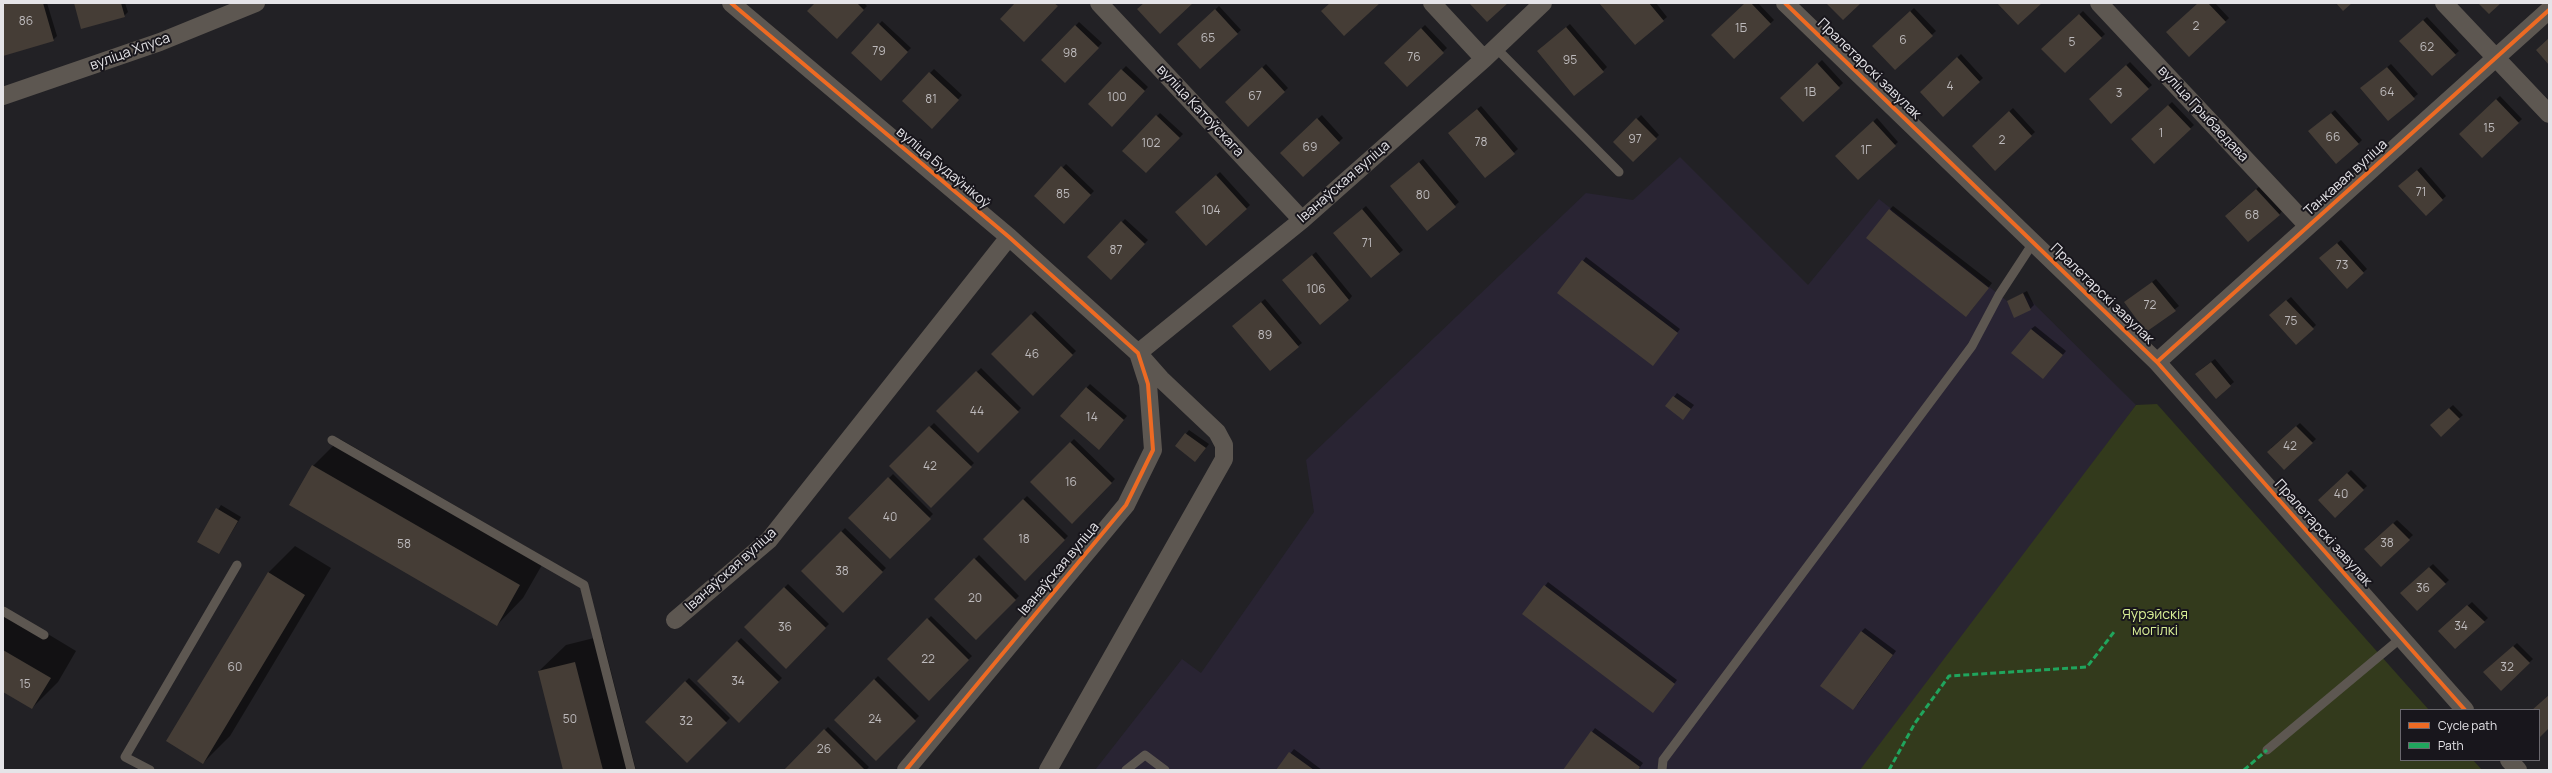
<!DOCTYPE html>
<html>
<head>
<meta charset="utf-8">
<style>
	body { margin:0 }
	#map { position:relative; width:2552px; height:773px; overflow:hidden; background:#222125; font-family:Manrope,sans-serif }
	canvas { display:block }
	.frame { position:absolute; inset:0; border:4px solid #e5e4e8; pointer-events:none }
	.legend { position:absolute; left:2400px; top:709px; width:140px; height:52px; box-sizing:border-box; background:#18161c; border:1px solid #6a686e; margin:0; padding:5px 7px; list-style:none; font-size:12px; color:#e5e4e8 }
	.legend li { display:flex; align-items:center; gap:8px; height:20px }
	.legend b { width:20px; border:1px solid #6a686e }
</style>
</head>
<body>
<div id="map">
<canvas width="2552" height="773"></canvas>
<div class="frame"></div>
<ul class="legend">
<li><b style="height:5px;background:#ed6a23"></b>Cycle path</li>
<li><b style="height:5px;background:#20a55d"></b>Path</li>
</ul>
</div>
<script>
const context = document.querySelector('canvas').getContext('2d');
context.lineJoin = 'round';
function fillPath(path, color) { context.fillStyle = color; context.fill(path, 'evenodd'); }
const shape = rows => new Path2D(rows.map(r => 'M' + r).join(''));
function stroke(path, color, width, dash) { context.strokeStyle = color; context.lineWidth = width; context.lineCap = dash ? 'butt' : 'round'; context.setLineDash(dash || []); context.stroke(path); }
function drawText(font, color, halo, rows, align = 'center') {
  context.font = font + ' Manrope,sans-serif'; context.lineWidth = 4; context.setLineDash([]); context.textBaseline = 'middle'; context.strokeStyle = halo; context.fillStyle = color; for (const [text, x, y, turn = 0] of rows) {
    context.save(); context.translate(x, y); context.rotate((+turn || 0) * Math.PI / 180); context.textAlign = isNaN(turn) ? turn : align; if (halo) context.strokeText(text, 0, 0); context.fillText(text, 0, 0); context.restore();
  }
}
const industrial = shape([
	[1680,157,1808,285,1879,199,2007,301,2023,293,2136,405,1865,770,1095,770,1182,659,1201,673,1314,512,1306,460,1586,193,1633,200]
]);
const green = shape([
	[2157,404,2429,710,2401,710,2401,760,2473,760,2482,770,1860,770,2136,405]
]);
const shadow = shape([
	[3,3,47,3,57,36,53,40,3,55],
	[75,3,125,3,128,12,124,16],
	[816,3,864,3,867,6,837,38],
	[1601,3,1656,3,1667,17,1635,44],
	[1746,3,1758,3,1774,20,1734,58],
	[2199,3,2215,3,2229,18,2189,56],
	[1219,6,1241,30,1200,67,1179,44],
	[1914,8,1936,31,1895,69,1874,46],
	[2083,11,2105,34,2065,72,2043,49],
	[2427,17,2459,51,2432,74,2404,37],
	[882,21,911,48,880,79,852,53],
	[1079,22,1102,43,1065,81,1043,60],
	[1570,24,1607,67,1603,71,1542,47],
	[1425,25,1447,48,1407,86,1385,63],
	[1961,54,1983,78,1943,115,1921,92],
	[1822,60,1843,83,1803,121,1782,98],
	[2130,62,2152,85,2112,122,2090,99],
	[1266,64,1288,88,1248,125,1226,102],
	[2391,64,2418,94,2388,119,2365,85],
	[1126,66,1148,87,1112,125,1089,104],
	[934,69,962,95,932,128,903,101],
	[2500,96,2522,119,2482,157,2460,134],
	[2172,102,2194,125,2154,162,2132,139],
	[1481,106,1518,149,1486,177,1453,129],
	[2013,108,2035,132,1995,169,1973,146],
	[2335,110,2362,140,2358,144,2313,128],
	[1160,113,1183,134,1146,172,1123,151],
	[1322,115,1343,138,1303,176,1281,153],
	[1641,115,1659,135,1633,161,1614,142],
	[1877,118,1898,142,1858,179,1837,156],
	[1423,159,1459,202,1427,230,1394,183],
	[1066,164,1094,191,1064,222,1035,196],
	[2421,167,2446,196,2426,215,2403,182],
	[1220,172,1250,205,1246,209,1180,208],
	[2260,186,2282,211,2279,215,2229,212],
	[1366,206,1403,250,1371,277,1338,230],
	[1893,206,1992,283,1970,312,1890,209],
	[1125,219,1148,240,1111,278,1088,257],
	[2341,240,2367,269,2347,287,2324,255],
	[1316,252,1352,296,1349,300,1287,276],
	[1586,257,1680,329,1656,361,1583,261],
	[2156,279,2179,306,2147,330,2126,302],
	[2027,291,2034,305,2030,309,2008,301],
	[2291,297,2316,325,2296,344,2274,311],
	[1265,299,1302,343,1298,346,1237,322],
	[1035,311,1076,351,1033,394,992,354],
	[2035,326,2066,351,2047,374,2031,329],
	[2215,359,2234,382,2216,397,2200,370],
	[981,368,1021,408,978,451,938,411],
	[1090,384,1127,416,1102,445,1061,416],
	[1677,393,1694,405,1683,419,1674,397],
	[2453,405,2463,415,2441,435,2431,425],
	[934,423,974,463,931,506,891,466],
	[2300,423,2316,439,2284,469,2271,448],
	[1189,430,1209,444,1199,457,1186,434],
	[340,439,546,558,523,598,497,625,313,466],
	[1074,439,1115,479,1072,523,1031,482],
	[2351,470,2367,486,2335,516,2323,496],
	[893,474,933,514,890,558,850,518],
	[1027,496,1068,536,1025,580,984,539],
	[221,505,241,517,219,553,198,541],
	[2397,520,2413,535,2381,566,2368,545],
	[845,528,886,568,843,611,802,571],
	[295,546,331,568,230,736,203,763,268,573],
	[979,555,1019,596,976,639,936,599],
	[2433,564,2449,580,2417,610,2404,590],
	[1548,582,1677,680,1656,708,1545,586],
	[788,584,829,624,786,667,745,627],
	[2472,602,2488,618,2455,648,2443,628],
	[3,607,76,651,58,682,32,708,3,691],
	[931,616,972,656,929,699,888,659],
	[1865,628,1896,651,1857,705,1861,632],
	[602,636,636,770,564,770,539,671,566,645],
	[741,638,782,678,739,721,698,681],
	[2517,643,2533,659,2501,689,2488,669],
	[878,676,919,716,876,759,835,720],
	[689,678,730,718,687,762,646,722],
	[2549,696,2549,727,2540,735,2539,710,2533,710],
	[828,727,869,767,866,770,785,770],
	[1595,728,1643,763,1638,770,1564,770],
	[1294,749,1322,770,1277,770]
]);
const building = shape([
	[3,3,43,3,54,41,3,56],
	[74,3,121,3,125,17,81,29],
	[815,3,857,3,864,10,837,39,807,11],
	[1015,3,1054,3,1058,6,1024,42,1000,19],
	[1144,3,1193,3,1160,34,1137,9],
	[1330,3,1380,3,1344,36,1321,11],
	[1469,3,1508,3,1487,22],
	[1599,3,1649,3,1664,21,1635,45],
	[1745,3,1751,3,1771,24,1734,59,1711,35],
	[1826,3,1861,3,1843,20],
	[1997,3,2042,3,2018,25],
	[2198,3,2208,3,2226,22,2189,57,2166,32],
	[2336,3,2352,3,2343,11],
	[2478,3,2501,3,2489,14],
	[1215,9,1238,34,1200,69,1177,44],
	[1910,11,1933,36,1895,70,1872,46],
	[2079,14,2102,38,2065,73,2041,49],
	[2423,20,2456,55,2432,76,2399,41],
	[878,23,908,52,881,81,851,53],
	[1075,25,1099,48,1065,83,1041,60],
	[1566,27,1604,72,1574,96,1537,51],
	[1421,28,1444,53,1407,87,1384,63],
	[2549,38,2549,65,2536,50],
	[1957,57,1980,82,1943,117,1920,92],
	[1817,63,1840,88,1803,122,1780,98],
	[2126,65,2149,89,2111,124,2089,99],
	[1262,67,1285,92,1248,127,1225,102],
	[2387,67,2415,99,2388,121,2360,88],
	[1121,69,1145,91,1112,127,1088,104],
	[929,72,959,100,932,129,902,101],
	[2496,99,2519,123,2482,158,2459,134],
	[2168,105,2191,129,2154,164,2131,139],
	[1477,109,1515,154,1485,178,1448,133],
	[2009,111,2032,136,1995,171,1972,146],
	[2331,113,2359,144,2336,164,2308,131],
	[1156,115,1180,138,1146,173,1122,151],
	[1317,118,1340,143,1303,177,1280,153],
	[1636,118,1657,139,1633,162,1613,142],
	[1873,121,1896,146,1858,180,1835,156],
	[1419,162,1456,207,1427,231,1390,186],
	[1061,166,1091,195,1064,224,1034,196],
	[2417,170,2443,200,2426,216,2398,186],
	[1216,175,1247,209,1206,246,1175,212],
	[2256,189,2280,215,2248,242,2225,216],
	[1362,209,1400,254,1371,278,1333,233],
	[1889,209,1989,288,1966,317,1866,238],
	[1121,221,1145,244,1111,280,1087,257],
	[2337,243,2364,273,2347,289,2319,258],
	[1312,255,1349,300,1320,325,1282,280],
	[1582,260,1678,333,1653,366,1557,293],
	[2152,282,2176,311,2146,332,2124,302],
	[2023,293,2031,310,2014,318,2007,301],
	[2286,300,2314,329,2296,345,2269,315],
	[1261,302,1299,347,1270,371,1232,326],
	[1031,314,1073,355,1033,396,991,354],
	[2031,329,2063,355,2043,379,2011,353],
	[2211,362,2231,386,2216,399,2195,374],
	[976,371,1019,412,978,453,936,411],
	[1086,387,1124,420,1099,450,1060,416],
	[1673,396,1691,409,1683,420,1665,406],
	[2449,408,2460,419,2441,437,2430,425],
	[929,426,972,467,931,508,889,466],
	[2296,426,2313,443,2284,470,2267,452],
	[1185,433,1206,448,1195,462,1175,446],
	[1070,442,1112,483,1072,524,1030,482],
	[312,465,520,585,497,626,289,505],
	[2347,473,2364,490,2335,518,2318,500],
	[888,477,931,519,890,559,848,518],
	[1023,499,1065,540,1025,581,983,539],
	[216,508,238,521,219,554,197,542],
	[2393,523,2410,540,2381,567,2364,549],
	[841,531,883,572,843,613,801,571],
	[974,558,1016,600,976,640,934,599],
	[2429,567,2446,584,2417,611,2400,593],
	[268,572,305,595,203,764,166,741],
	[1544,585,1675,684,1653,713,1522,614],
	[784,587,826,628,786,669,744,627],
	[2467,605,2485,622,2455,649,2438,631],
	[927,618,969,660,929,701,887,659],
	[1861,631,1893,655,1853,710,1820,686],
	[737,641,779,682,739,723,697,681],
	[2513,646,2530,663,2501,691,2483,672],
	[3,650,51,678,32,709,3,692],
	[575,662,603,770,563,770,538,671],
	[874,679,916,721,876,761,834,720],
	[685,681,727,723,687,763,645,722],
	[2549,695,2549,728,2540,737,2539,710,2532,710],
	[824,729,865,770,784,770],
	[1591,731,1640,767,1638,770,1563,770],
	[1289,752,1314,770,1276,770]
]);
const lane = shape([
	[1496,48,1619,172],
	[332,440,584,585,631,770],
	[3,611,44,635],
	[2267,750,2401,638],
	[150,770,125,757,237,565],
	[1126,770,1145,755,1165,770],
	[1662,770,1663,760,1972,346,1999,295,2033,243]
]);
const street = shape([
	[731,3,1009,237,1138,353,1148,384,1153,450,1126,505,906,770],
	[1099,3,1302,220],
	[1432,3,1484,59],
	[1785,3,2157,362,2465,710],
	[2099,3,2308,226],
	[2444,3,2549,114],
	[3,96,160,42,256,3],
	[2157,362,2549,10],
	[675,620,769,540,1009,237],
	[2509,760,2518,770],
	[1048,770,1224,459,1224,445,1217,432,1161,379,1138,353,1302,220,1484,59,1543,3]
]);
const quiet = shape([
	[1889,770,1915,723,1949,676,2087,667,2114,632],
	[2244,770,2267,750]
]);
const cycleway = shape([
	[731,3,1009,237,1138,353,1148,384,1153,450,1126,505,906,770],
	[1785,3,2157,362,2465,710],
	[2157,362,2549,10]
]);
const numberNames = [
	["86",26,22],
	["2",2196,27],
	["1Б",1741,29],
	["65",1208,39],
	["6",1903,41],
	["5",2072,43],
	["62",2427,48],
	["79",879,52],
	["98",1070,54],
	["76",1414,58],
	["95",1570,61],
	["4",1950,87],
	["1В",1810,93],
	["64",2387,93],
	["3",2119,94],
	["67",1255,97],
	["100",1117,98],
	["81",931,100],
	["15",2489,129],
	["1",2161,134],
	["66",2333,138],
	["97",1635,140],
	["2",2002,141],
	["78",1481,143],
	["102",1151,144],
	["69",1310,148],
	["1Г",1866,151],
	["71",2421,193],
	["85",1063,195],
	["80",1423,196],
	["104",1211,211],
	["68",2252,216],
	["71",1367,244],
	["87",1116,251],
	["73",2342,266],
	["106",1316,290],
	["72",2150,306],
	["75",2291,322],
	["89",1265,336],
	["46",1032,355],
	["44",977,412],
	["14",1092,418],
	["42",2290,447],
	["42",930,467],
	["16",1071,483],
	["40",2341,495],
	["40",890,518],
	["18",1024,540],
	["38",2387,544],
	["58",404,545],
	["38",842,572],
	["36",2423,589],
	["20",975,599],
	["34",2461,627],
	["36",785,628],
	["22",928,660],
	["60",235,668],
	["32",2507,668],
	["34",738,682],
	["15",25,685],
	["50",570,720],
	["24",875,720],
	["32",686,722],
	["26",824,750]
];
const streetNames = [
	["вуліца Хлуса",130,52,-20],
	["Пралетарскі завулак",1869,69,44],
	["вуліца Катоўскага",1200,111,47],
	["вуліца Грыбаедава",2203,114,47],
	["вуліца Будаўнікоў",943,168,40],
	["Танкавая вуліца",2346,178,-42],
	["Іванаўская вуліца",1344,182,-41],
	["Пралетарскі завулак",2102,294,44],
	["Пралетарскі завулак",2323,533,48],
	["Іванаўская вуліца",1059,569,-50],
	["Іванаўская вуліца",731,570,-42]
];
const parkNames = [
	["Яўрэйскія",2155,615],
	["могілкі",2155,631]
];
fillPath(industrial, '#292433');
fillPath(green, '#333a1c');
fillPath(shadow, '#0007');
fillPath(building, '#453d36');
stroke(lane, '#5d5751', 9);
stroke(street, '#5d5751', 18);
stroke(quiet, '#20a55d', 3, [6, 3]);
stroke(cycleway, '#ed6a23', 4);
drawText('12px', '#bdbabc', null, numberNames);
drawText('14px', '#e5e4e8', '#18161c', streetNames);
drawText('14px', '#d8ee95', '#18161c', parkNames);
</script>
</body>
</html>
